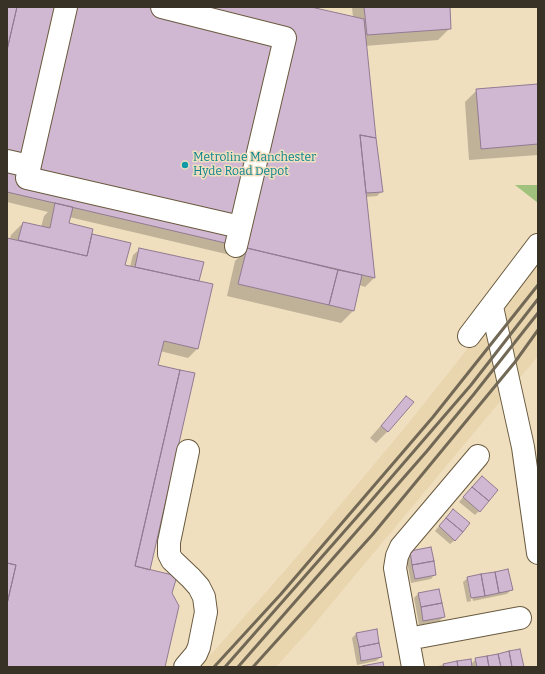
<!DOCTYPE html>
<html>
<head>
<meta charset="utf-8">
<style>
	body { margin:0 }
	#map { position:relative; width:545px; height:674px; overflow:hidden; background:#efdfbf; font-family:Bitter,serif }
	canvas { display:block }
	.frame { position:absolute; inset:0; border:8px solid #383125; pointer-events:none }
</style>
</head>
<body>
<div id="map">
<canvas width="545" height="674"></canvas>
<div class="frame"></div>
</div>
<script>
const context = document.querySelector('canvas').getContext('2d');
context.lineJoin = 'round';
function fillPath(path, color) { context.fillStyle = color; context.fill(path, 'evenodd'); }
const shape = rows => new Path2D(rows.map(r => 'M' + r).join(''));
function stroke(path, color, width, dash) { context.strokeStyle = color; context.lineWidth = width; context.lineCap = dash ? 'butt' : 'round'; context.setLineDash(dash || []); context.stroke(path); }
function drawText(font, color, halo, rows, align = 'center') {
  context.font = font + ' Bitter,serif'; context.lineWidth = 3; context.setLineDash([]); context.textBaseline = 'middle'; context.strokeStyle = halo; context.fillStyle = color; for (const [text, x, y, turn = 0] of rows) {
    context.save(); context.translate(x, y); context.rotate((+turn || 0) * Math.PI / 180); context.textAlign = isNaN(turn) ? turn : align; if (halo) context.strokeText(text, 0, 0); context.fillText(text, 0, 0); context.restore();
  }
}
const built = shape([
	[538,260,538,356,312,627,276,667,200,667,295,559,407,425]
]);
const green = shape([
	[515,185,538,185,538,203]
]);
const shadow = shape([
	[7,7,306,7,353,18,352,7,449,7,450,28,438,40,365,46,381,192,377,196,366,197,374,278,365,287,359,285,353,311,341,323,227,296,235,261,239,257,69,217,68,224,91,237,93,235,124,266,130,267,133,255,140,249,198,281,211,285,197,349,188,358,160,351,157,365,149,569,171,594,164,667,7,667,7,238,10,239,11,235,23,223,41,227,44,216,48,212,7,202],
	[538,85,538,155,469,160,465,102,477,90],
	[406,397,388,431,376,443,370,438],
	[477,481,479,511,475,515,459,502],
	[449,514,455,540,450,544,435,531],
	[410,552,435,574,431,579,411,583,406,556],
	[468,578,511,590,507,594,473,601,469,580,467,580,471,601,467,602,463,582],
	[418,594,444,617,439,621,419,625,414,598],
	[356,634,381,657,376,661,357,665,352,638],
	[476,659,523,667,433,667,470,660,471,664]
]);
const building = shape([
	[7,7,17,7,7,50,7,7],
	[17,7,311,7,364,19,376,138,360,135,375,278,7,192,7,50,17,7],
	[364,7,450,7,451,29,367,35,364,7],
	[538,84,538,144,481,149,476,89,538,84],
	[360,135,376,138,383,192,366,193,360,135],
	[55,203,73,207,69,223,93,229,87,256,18,240,23,222,50,228,55,203],
	[92,234,131,243,125,265,213,284,198,349,164,341,158,365,180,370,135,566,177,576,172,593,179,606,165,667,7,667,7,604,16,565,7,563,7,238,87,256,92,234],
	[139,248,204,262,199,281,135,267,139,248],
	[247,248,338,270,329,305,238,284,247,248],
	[338,270,362,275,354,311,329,305,338,270],
	[180,370,195,373,150,570,135,566,180,370],
	[406,396,414,402,388,432,381,426,406,396],
	[482,476,498,490,489,501,472,487,482,476],
	[472,487,489,501,480,512,463,497,472,487],
	[453,509,470,523,463,532,446,518,453,509],
	[446,518,463,532,455,541,439,526,446,518],
	[431,547,434,561,412,565,410,551,431,547],
	[434,561,436,575,415,579,412,565,434,561],
	[7,563,16,565,7,604,7,563],
	[508,569,513,590,499,593,495,572,508,569],
	[495,572,499,593,485,596,481,574,495,572],
	[481,574,485,596,471,598,467,577,481,574],
	[439,589,442,603,421,607,418,593,439,589],
	[442,603,445,617,423,621,421,607,442,603],
	[377,629,379,643,359,647,356,633,377,629],
	[379,643,382,657,361,661,359,647,379,643],
	[520,649,524,667,512,667,509,651,520,649],
	[509,651,512,667,501,667,498,654,509,651],
	[498,654,501,667,489,667,487,656,498,654],
	[487,656,489,667,477,667,475,658,487,656],
	[471,659,472,667,458,667,457,661,471,659],
	[457,661,458,667,444,667,443,664,457,661],
	[383,662,384,667,363,667,362,666,383,662]
]);
const minor = shape([
	[66,7,27,178,240,227],
	[162,7,285,38,236,246],
	[7,161,29,166],
	[492,307,523,447,538,553],
	[469,336,538,245],
	[408,639,520,618],
	[185,667,196,654,199,647,206,612,204,597,199,587,191,578,172,560,169,554,169,542,188,451],
	[413,667,395,568,397,556,401,547,478,456]
]);
const rail = shape([
	[214,667,281,594,433,417,538,285],
	[225,667,364,509,471,385,538,299],
	[238,667,427,451,474,394,538,313],
	[253,667,373,534,515,362,538,330]
]);
const markers = [
	[185,165,4,"#0f9aa8"]
];
const cultureNames = [
	["Metroline Manchester",193,158],
	["Hyde Road Depot",193,172]
];
fillPath(built, '#e9d5ae');
fillPath(green, '#a1c27c');
fillPath(shadow, '#0003');
fillPath(building, '#d1b8d2');
stroke(building, '#917a92', 1);
stroke(minor, '#695a3f', 24);
stroke(minor, '#fff', 22);
stroke(rail, '#726856', 3);
for (const [x, y, r, color] of markers) { const dot = new Path2D(); dot.arc(x, y, r, 0, 2 * Math.PI); context.fillStyle = color; context.fill(dot); stroke(dot, '#efdfbf', 1.5); }
drawText('12px', '#0d838f', '#efdfbf', cultureNames, 'left');
</script>
</body>
</html>
